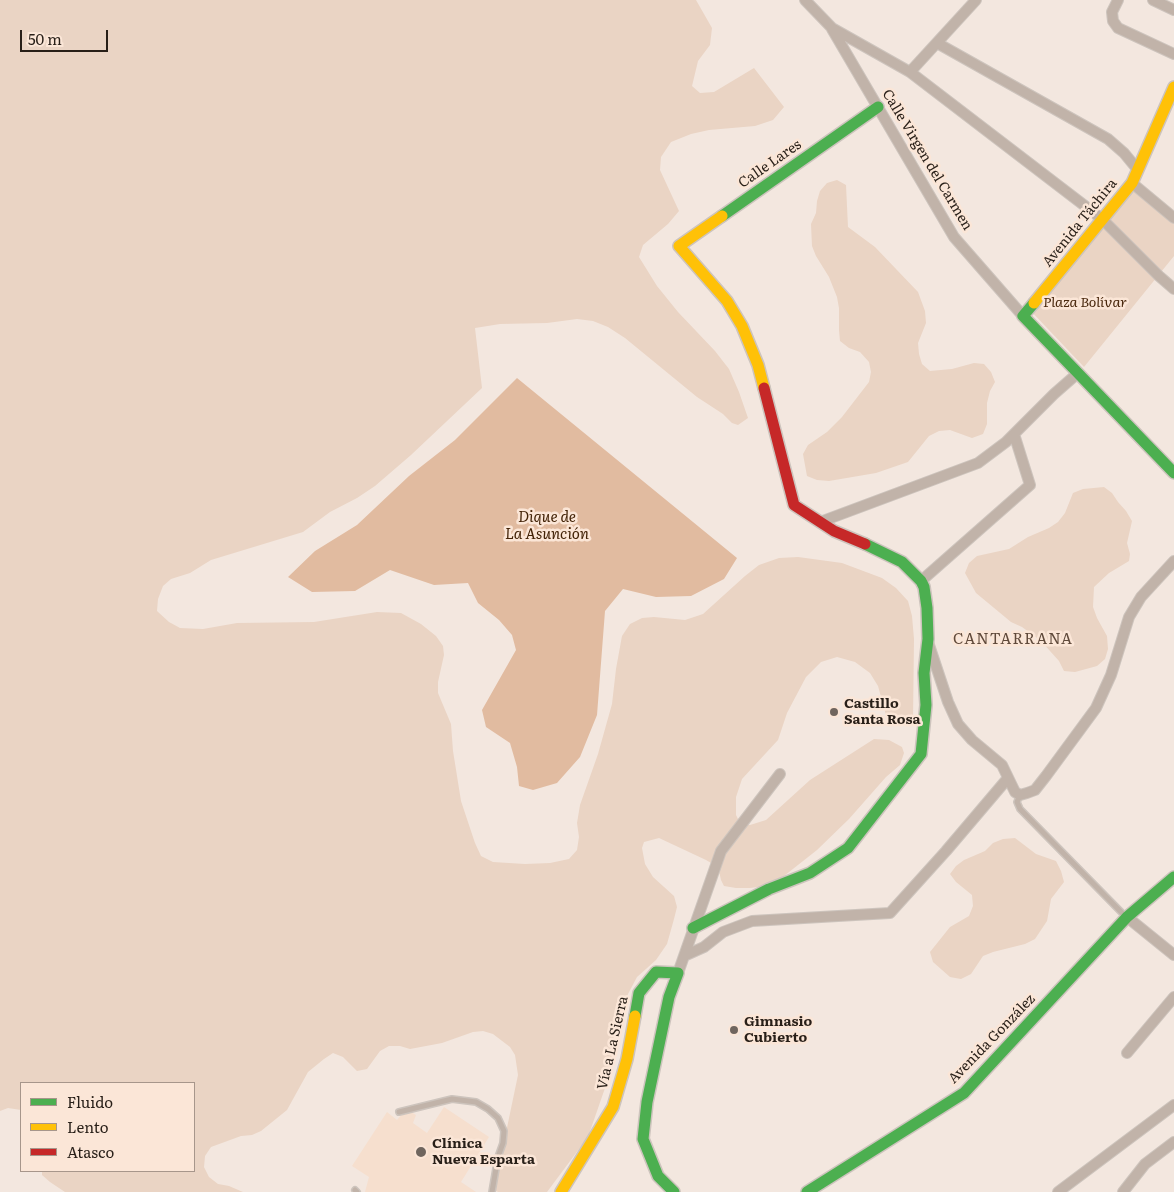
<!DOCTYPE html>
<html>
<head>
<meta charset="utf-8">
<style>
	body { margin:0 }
	#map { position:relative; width:1174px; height:1192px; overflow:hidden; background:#f3e7df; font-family:Literata,serif }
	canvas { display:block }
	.legend { position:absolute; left:20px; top:1082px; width:175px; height:90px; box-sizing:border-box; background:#fbe6d7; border:1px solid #a7968b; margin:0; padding:6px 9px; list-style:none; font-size:15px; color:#281f18 }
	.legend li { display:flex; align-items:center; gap:10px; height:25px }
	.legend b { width:25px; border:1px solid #a7968b }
	.scale { position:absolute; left:20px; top:30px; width:88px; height:22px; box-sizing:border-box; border:2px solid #281f18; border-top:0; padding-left:6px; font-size:15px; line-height:18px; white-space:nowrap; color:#281f18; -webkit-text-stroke:4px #fbe6d7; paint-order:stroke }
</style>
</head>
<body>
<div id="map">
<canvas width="1174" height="1192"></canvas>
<ul class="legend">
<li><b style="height:6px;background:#4caf50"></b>Fluido</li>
<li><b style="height:6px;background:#ffc107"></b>Lento</li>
<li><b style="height:6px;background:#c62828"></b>Atasco</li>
</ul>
<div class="scale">50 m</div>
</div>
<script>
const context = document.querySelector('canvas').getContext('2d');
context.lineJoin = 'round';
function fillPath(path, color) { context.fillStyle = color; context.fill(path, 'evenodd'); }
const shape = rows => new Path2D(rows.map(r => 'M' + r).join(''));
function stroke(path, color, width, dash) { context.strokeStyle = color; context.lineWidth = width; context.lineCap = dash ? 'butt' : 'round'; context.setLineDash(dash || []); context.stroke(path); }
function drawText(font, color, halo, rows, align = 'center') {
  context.font = font + ' Literata,serif'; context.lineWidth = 5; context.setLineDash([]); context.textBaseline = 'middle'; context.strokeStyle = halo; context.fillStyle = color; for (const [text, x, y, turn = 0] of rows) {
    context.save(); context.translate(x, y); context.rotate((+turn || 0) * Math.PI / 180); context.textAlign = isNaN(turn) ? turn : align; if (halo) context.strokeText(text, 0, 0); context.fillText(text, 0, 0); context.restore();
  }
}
const built = shape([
	[444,1107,489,1137,461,1182,476,1192,365,1192,369,1177,352,1166,387,1112,397,1120,406,1109,416,1115,413,1123,427,1133]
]);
const green = shape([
	[0,0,696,0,712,28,710,45,698,61,692,86,700,93,714,92,754,68,784,107,773,120,755,126,709,130,691,134,671,142,661,157,660,170,679,211,668,224,643,245,639,257,657,286,678,312,715,351,729,369,739,392,748,418,738,425,732,423,723,414,697,397,625,338,608,327,593,321,577,319,547,323,500,324,475,328,482,388,411,455,375,486,357,498,330,512,303,532,211,560,190,573,171,579,163,586,158,599,157,611,169,622,180,628,203,629,237,623,314,622,377,612,401,613,421,624,436,636,443,646,444,655,438,682,438,693,451,724,453,751,461,801,475,843,481,856,493,862,525,864,550,863,569,859,577,850,579,837,577,823,580,805,598,754,612,704,616,669,622,636,630,624,642,618,654,617,685,620,703,614,745,576,759,565,779,558,798,557,842,563,882,578,896,588,908,601,912,616,914,639,913,720,886,715,878,686,870,673,855,662,837,657,821,662,806,677,787,713,778,740,742,779,736,797,736,815,740,823,750,825,766,820,810,780,874,739,889,740,902,747,904,753,900,765,886,777,849,819,817,850,784,876,767,886,750,888,736,888,724,886,721,880,718,867,706,860,659,838,644,842,642,848,645,864,653,877,674,896,677,907,674,919,667,944,656,960,637,977,628,994,613,1065,588,1137,547,1192,498,1192,494,1190,518,1075,515,1055,510,1047,493,1034,483,1031,473,1032,442,1043,410,1049,400,1046,389,1046,380,1051,367,1069,357,1071,343,1057,333,1053,324,1059,308,1072,287,1110,261,1131,252,1135,241,1136,211,1147,205,1156,204,1167,209,1177,218,1184,229,1186,243,1192,65,1192,50,1182,42,1175,42,1171,194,1171,194,1083,21,1083,21,1110,8,1108,0,1111],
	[837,180,846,185,848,227,875,247,918,292,925,311,926,323,918,343,919,354,922,364,930,371,952,369,974,363,984,364,991,372,995,382,990,391,987,403,987,424,983,434,972,438,950,430,939,431,929,436,908,462,876,473,829,481,817,480,807,476,803,454,808,445,827,432,842,417,869,382,871,372,869,362,860,352,849,348,840,341,839,330,839,308,837,297,829,277,816,256,812,246,811,224,816,213,817,201,820,191,827,183],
	[1132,183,1174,218,1174,256,1084,367,1029,309],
	[1104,487,1112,493,1118,502,1126,511,1132,521,1127,543,1130,554,1129,561,1109,573,1094,587,1093,607,1097,618,1107,636,1108,649,1105,659,1097,666,1075,672,1064,671,1059,661,1041,641,1022,627,1011,622,976,593,965,573,969,563,977,556,1009,549,1028,537,1049,528,1058,522,1065,513,1073,493,1083,489],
	[1015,838,1036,854,1056,861,1061,871,1064,882,1051,899,1047,921,1035,939,1025,944,993,952,983,956,971,974,961,979,950,977,933,962,930,952,950,927,969,916,973,906,972,895,956,882,950,874,956,866,964,860,985,851,993,843,1003,839]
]);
const water = shape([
	[517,378,737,558,724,579,691,596,656,597,623,589,605,611,597,715,580,757,557,783,533,790,519,786,517,767,510,743,486,727,482,710,516,650,512,635,499,620,478,603,468,583,434,585,390,570,355,591,312,592,288,577,315,551,357,525,409,476,455,440]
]);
const lane = shape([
	[1020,795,1017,802,1020,809,1126,917],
	[399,1112,452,1099,476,1102,488,1109,498,1118,504,1131,503,1143,498,1157,492,1192],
	[355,1190,357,1192]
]);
const street = shape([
	[805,0,832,28,910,72,1102,219,1159,276,1174,289],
	[1118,0,1112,12,1113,21,1118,28,1174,54],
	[1153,0,1174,10],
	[832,29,954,237,1023,316],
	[937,43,1108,139,1124,153,1138,170],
	[910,72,976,0],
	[1132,183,1174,218],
	[820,522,978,463,1006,442,1054,394,1078,373],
	[921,581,1030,485,1014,434],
	[929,645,948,702,958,724,972,740,1002,765,1015,792,1020,795,1027,793,1035,790,1046,776,1096,708,1111,675,1129,617,1141,597,1174,561],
	[1127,917,1174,955],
	[684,956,704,947,723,932,752,921,890,913,946,851,1008,778],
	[678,973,721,851,780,774],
	[1127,1053,1174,997],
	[1058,1192,1174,1105],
	[1123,1192,1145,1164,1174,1142]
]);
const fast = shape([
	[722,216,878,107],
	[1034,303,1023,316,1174,473],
	[693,928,769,889,810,873,848,848,921,754,926,705,924,673,928,639,927,608,924,587,921,581,902,562,865,544],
	[635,1016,639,993,656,972,678,973,669,997,647,1102,643,1139,658,1176,674,1192],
	[807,1192,964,1093,1127,917,1174,877]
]);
const slow = shape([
	[722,216,679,246,727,301,742,326,758,365,764,388],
	[1034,303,1132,183,1174,87],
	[561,1192,613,1107,627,1059,635,1016]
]);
const jam = shape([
	[764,388,794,505,834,531,865,544]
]);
const markers = [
	[834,712,5,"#6f655e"],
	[734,1030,5,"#6f655e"],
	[421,1152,6,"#6f655e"]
];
const streetNames = [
	["Calle Virgen del Carmen",927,160,59],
	["Calle Lares",770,164,-35],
	["Avenida Táchira",1080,223,-51],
	["Avenida González",992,1039,-46],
	["Vía a La Sierra",613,1043,-77]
];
const parkNames = [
	["Plaza Bolívar",1085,303]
];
const poiNames = [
	["Castillo",844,704],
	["Santa Rosa",844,720],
	["Gimnasio",744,1022],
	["Cubierto",744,1038],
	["Clínica",432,1144],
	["Nueva Esparta",432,1160]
];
const waterNames = [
	["Dique de",547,518],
	["La Asunción",547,535]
];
const neighbourhoodNames = [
	["CANTARRANA",1013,640]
];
fillPath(built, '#f6dfce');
fillPath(green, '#ead4c4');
fillPath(water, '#e1bba0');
stroke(lane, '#cdc4bd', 8);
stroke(street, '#cdc4bd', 12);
stroke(fast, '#cdc4bd', 14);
stroke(slow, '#cdc4bd', 14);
stroke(jam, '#cdc4bd', 14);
stroke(lane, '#c1b3a9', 5);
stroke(street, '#c1b3a9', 10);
stroke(fast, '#4caf50', 11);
stroke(slow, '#ffc107', 11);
stroke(jam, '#c62828', 11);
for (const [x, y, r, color] of markers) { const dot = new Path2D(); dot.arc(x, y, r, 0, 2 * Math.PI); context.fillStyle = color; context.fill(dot); stroke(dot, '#fbe6d7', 2); }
drawText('14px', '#281f18', '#fbe6d7', streetNames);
drawText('italic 14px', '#4a290e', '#fbe6d7', parkNames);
drawText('bold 14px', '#281f18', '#fbe6d7', poiNames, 'left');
drawText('italic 15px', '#422206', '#fbe6d7', waterNames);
context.letterSpacing = '1px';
drawText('15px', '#604a3b', '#fbe6d7', neighbourhoodNames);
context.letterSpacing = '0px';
</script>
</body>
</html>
